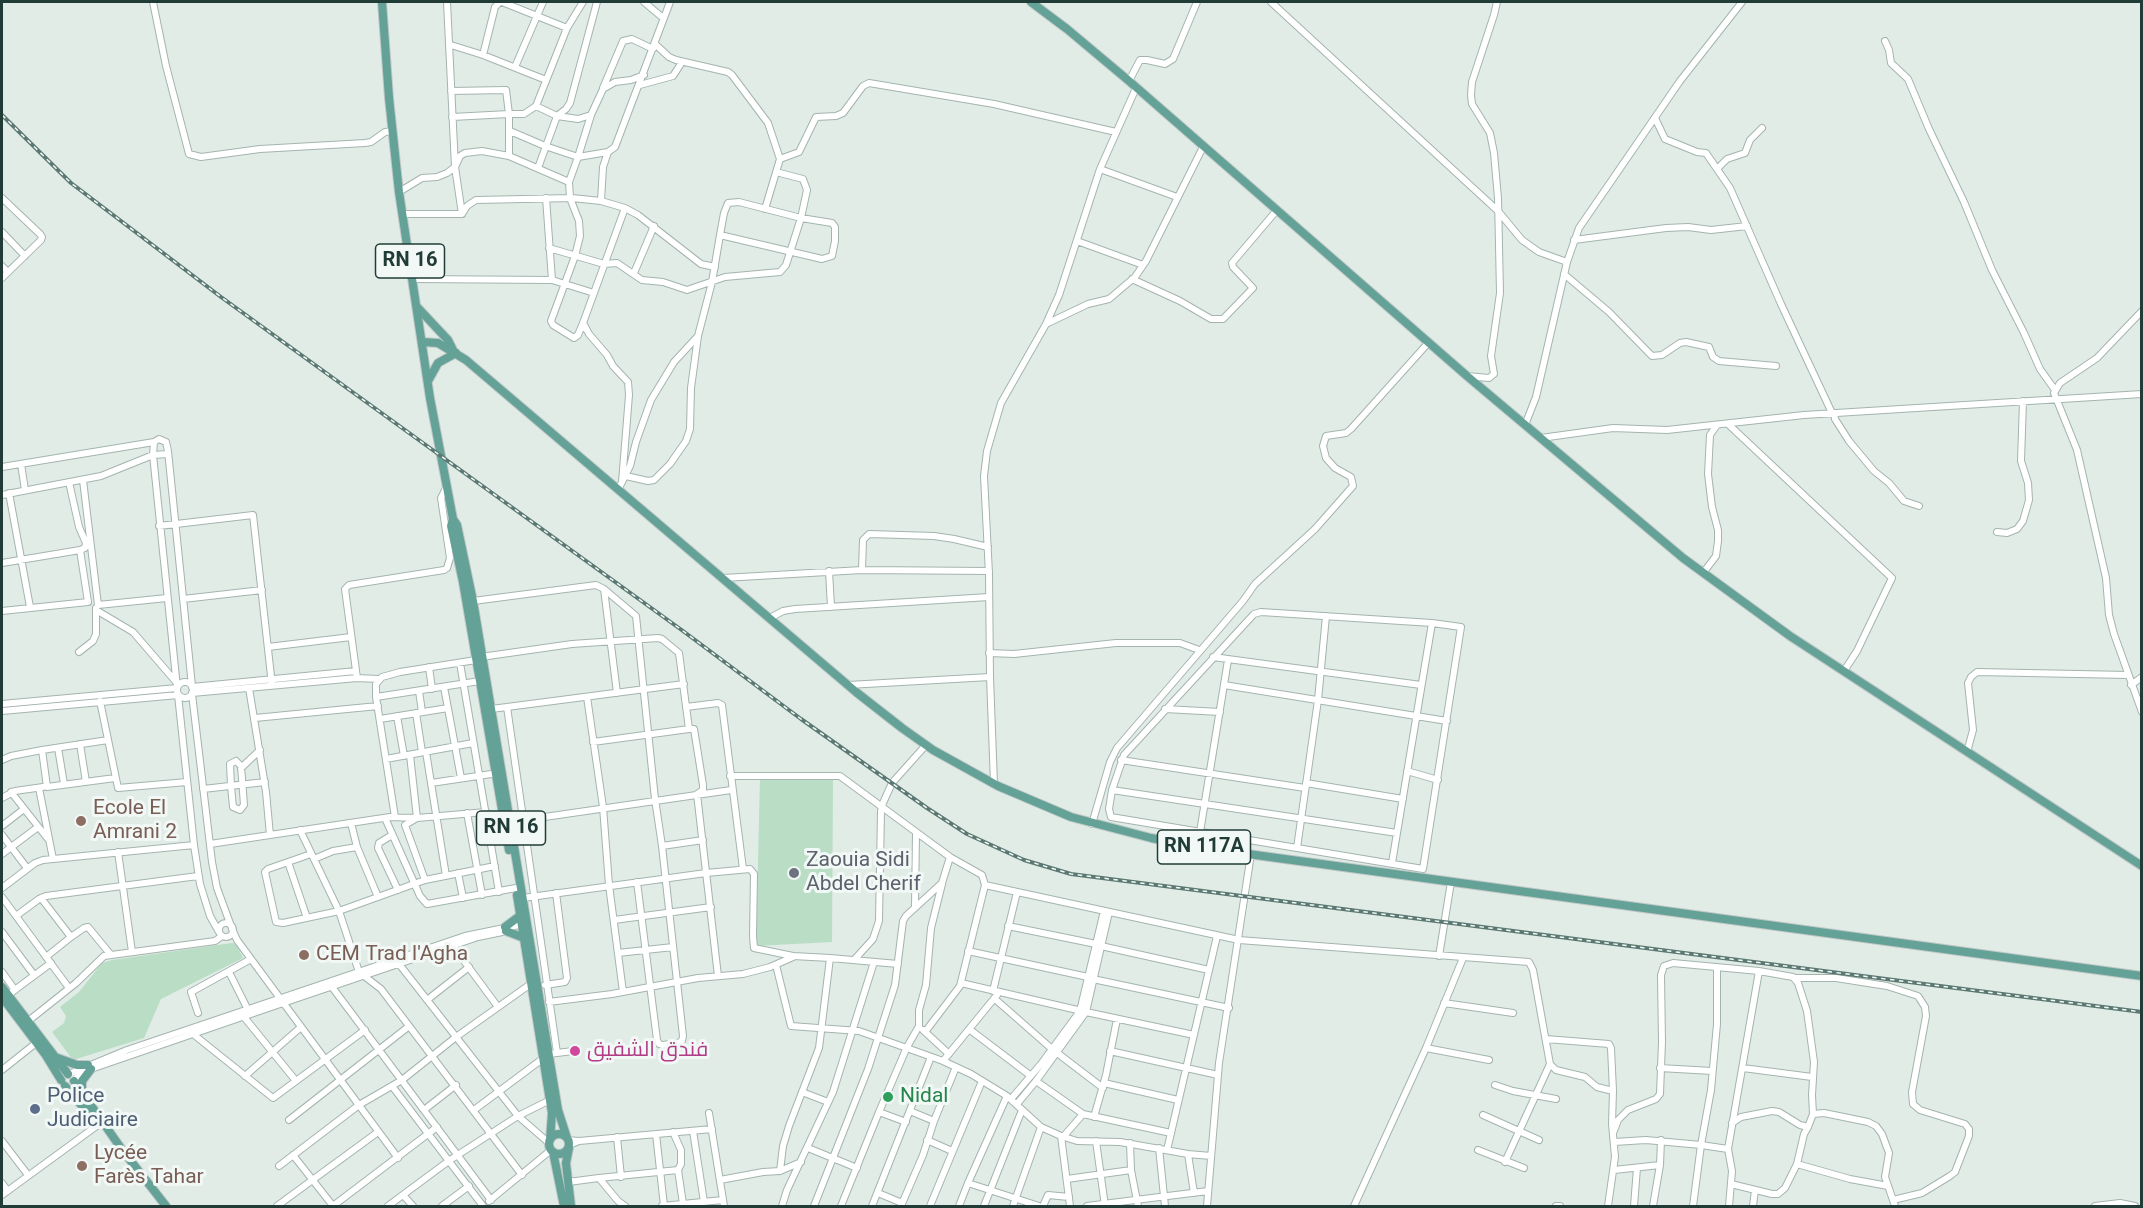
<!DOCTYPE html>
<html>
<head>
<meta charset="utf-8">
<style>
	body { margin:0 }
	#map { position:relative; width:2143px; height:1208px; overflow:hidden; background:#e1ece7; font-family:Roboto,sans-serif }
	canvas { display:block }
	.frame { position:absolute; inset:0; border:3px solid #213c37; pointer-events:none }
</style>
</head>
<body>
<div id="map">
<canvas width="2143" height="1208"></canvas>
<div class="frame"></div>
</div>
<script>
const context = document.querySelector('canvas').getContext('2d');
context.lineJoin = 'round';
function fillPath(path, color) { context.fillStyle = color; context.fill(path, 'evenodd'); }
const shape = rows => new Path2D(rows.map(r => 'M' + r).join(''));
function stroke(path, color, width, dash) { context.strokeStyle = color; context.lineWidth = width; context.lineCap = dash ? 'butt' : 'round'; context.setLineDash(dash || []); context.stroke(path); }
function drawText(font, color, halo, rows, align = 'center') {
  context.font = font + ' Roboto,Cairo,sans-serif'; context.lineWidth = 6; context.setLineDash([]); context.textBaseline = 'middle'; context.strokeStyle = halo; context.fillStyle = color; for (const [text, x, y, turn = 0] of rows) {
    context.save(); context.translate(x, y); context.rotate((+turn || 0) * Math.PI / 180); context.textAlign = isNaN(turn) ? turn : align; if (halo) context.strokeText(text, 0, 0); context.fillText(text, 0, 0); context.restore();
  }
}
const green = shape([
	[760,778,833,778,832,942,756,946],
	[232,943,236,944,243,958,161,999,144,1038,73,1060,52,1032,64,1023,66,1016,60,1007,79,992,102,963,112,960]
]);
const minor = shape([
	[153,2,166,66,189,154,201,157,260,149,365,143,371,142,385,132,393,131],
	[447,2,455,167,462,214],
	[502,2,567,28],
	[644,2,663,18],
	[1271,2,1498,211,1522,240,1539,252,1567,262],
	[1885,41,1889,50,1891,63,1908,79,1929,129,1964,202,1992,270,2024,333,2040,369,2055,390],
	[655,44,669,57,676,60,728,72,732,75,768,123,780,159,765,209],
	[451,45,483,55,546,80],
	[483,55,495,7,500,2],
	[515,67,543,2],
	[1129,81,1140,60,1147,60,1165,64,1173,59,1197,2],
	[640,85,673,76,682,62],
	[603,88,623,41,632,39,653,49],
	[451,91,506,90,509,114,452,117],
	[536,106,567,28,583,2],
	[1655,118,1665,139,1697,152,1706,153,1730,188,1781,304,1832,413],
	[510,131,545,146,578,157,591,115],
	[509,156,509,114,524,114,536,106,557,116,566,109,570,103,597,2],
	[780,159,799,152,816,117,836,116,843,113,863,86,869,83,994,104,1116,132],
	[538,168,557,116,578,119,591,115,603,89,615,82,631,80,644,75],
	[1100,169,1177,197],
	[1717,169,1727,159,1745,153,1750,140,1762,128],
	[569,182,578,157,608,152,615,147,670,2],
	[399,192,422,178,437,177,447,173,455,167,460,156,465,153,482,151,509,156,569,182,570,198,579,221,580,236,575,256,551,321,553,325,574,338,578,335,583,323,625,208],
	[2,198,40,234,42,237,41,240,2,278],
	[601,201,603,167,608,152],
	[403,214,462,214,467,206,476,200,572,198,601,201,625,208,638,215,701,264,715,267],
	[2,232,25,256],
	[1574,240,1666,228,1688,227,1711,230,1747,226],
	[1077,241,1143,265],
	[549,248,604,264,617,263,642,280,663,282,687,290,725,277,780,272,786,265,801,218,807,190,803,179,776,172],
	[2,266,8,272],
	[634,273,654,226],
	[1564,274,1609,312,1652,356,1662,355,1680,343,1686,342,1709,347,1713,357,1719,361,1776,366],
	[413,279,552,280,546,198],
	[1132,279,1180,301,1211,319,1223,319,1253,288,1233,267,1232,263,1277,210],
	[552,280,594,293],
	[2142,311,2097,358,2060,383,2054,393,2077,450,2106,578,2109,615,2114,634,2142,712],
	[583,323,589,334,607,355,613,366,628,382,629,395,622,482],
	[1046,324,1088,304,1109,299,1135,277,1146,261,1203,147],
	[1467,376,1489,378,1494,374,1491,356,1500,293,1498,198,1494,153,1490,133,1472,104,1471,95,1472,82,1494,15,1497,2],
	[1834,413,1835,419,1849,441,1874,471,1889,483,1904,501,1919,506],
	[1728,424,1892,578,1857,651,1844,671],
	[1525,425,1536,397,1567,262,1579,228,1680,81,1742,2],
	[1541,438,1613,428,1667,430,1804,415,2142,394],
	[21,464,25,490],
	[2,467,154,442],
	[626,476,648,481,654,480,670,464,686,441,690,429,691,388,698,336],
	[83,480,98,605,167,598],
	[69,482,79,527,86,543,85,548,80,550],
	[619,488,630,466,636,442,651,400,674,362,698,336,712,282,720,235,724,213,728,203,739,202,801,218,832,223,835,227,835,241,832,256,822,259,720,235],
	[9,493,30,607],
	[2,495,101,476,153,455,168,454],
	[159,526,253,515,272,685],
	[1997,532,2007,533,2017,529,2023,521,2029,500,2028,483,2021,461,2023,401],
	[2,563,80,550,88,602,2,611],
	[862,570,863,540,869,534,934,536,954,539,988,547],
	[829,571,831,607],
	[1703,573,1716,556,1718,541,1718,530,1712,507,1708,474,1710,435,1717,425],
	[723,578,862,570,989,571],
	[604,589,617,693],
	[183,599,262,590],
	[473,601,596,585,604,589,636,616,655,799,662,846,683,1036,682,1041,678,1043,662,1045,659,1044,657,1040,637,882],
	[96,610,133,632,177,683],
	[1261,612,1432,623,1461,627,1423,869,1111,817,1109,809,1112,790,1124,755,1254,614,1261,612],
	[770,618,783,611,795,609,989,597],
	[268,647,351,637],
	[79,652,93,641,96,634,96,608],
	[989,653,1014,654,1116,643,1180,643,1199,650],
	[481,657,572,644,658,638,662,639,679,653,689,729,694,729,703,785,703,790,697,794,718,976],
	[1213,657,1421,685],
	[460,663,499,892],
	[429,667,432,689],
	[379,679,357,678,345,589,349,585,444,570,447,568,450,558,441,498,447,486],
	'177 690a8 8 0 1 1 16 0a8 8 0 1 1-16 0Z',
	[848,685,990,677],
	[1224,685,1447,721],
	[2131,685,2142,677],
	[177,687,153,455,154,442,159,439,166,442,168,451,192,686],
	[192,687,356,671],
	[444,687,461,778],
	[249,688,266,792,270,835],
	[419,691,422,712],
	[192,693,357,678],
	[192,694,212,862,217,888,231,926],
	[178,695,194,845,200,884,210,916,219,932],
	[376,697,480,681],
	[587,697,603,807,609,885,623,992],
	[100,701,118,788,187,782],
	[2,704,177,688],
	[507,707,684,684],
	[686,707,718,703,722,705,743,869],
	[491,709,507,707,557,1053],
	[1165,709,1220,712],
	[2,711,178,695],
	[416,713,422,752],
	[397,716,404,756],
	[255,718,378,706],
	[380,719,448,708],
	[108,740,42,750,47,787,115,778],
	[593,742,689,729],
	[80,744,86,782],
	[58,748,64,784],
	[426,752,446,876],
	[1967,752,1973,730,1968,683,1971,677,1977,672,2128,675],
	[410,755,417,818,405,825,425,880],
	[386,759,473,743],
	[2,760,11,756,42,750],
	[1121,760,1305,788],
	[236,761,241,766,244,805,240,810,233,807,231,786,230,764,236,761],
	[241,768,260,750],
	[1407,771,1438,780],
	[730,776,840,776,950,857,982,875,985,885,960,986,925,1032],
	[431,783,498,773],
	[1306,783,1403,799],
	[994,784,990,677,989,574,984,476,987,451,1001,403,1046,324,1059,295,1100,169,1136,88],
	[39,788,53,859],
	[203,789,265,782],
	[1112,790,1397,833],
	[11,792,48,839],
	[2,798,15,791,43,787],
	[467,813,482,895],
	[395,817,376,697,376,684,382,677,400,672,476,660],
	[385,818,420,896,427,904,516,888],
	[510,822,731,790],
	[351,823,357,847,378,897],
	[1092,824,1110,762,1117,748,1243,601,1255,584,1315,529,1353,486,1351,477,1335,468,1326,458,1323,446,1326,436,1346,433,1351,429,1429,342],
	[2,826,24,809],
	[300,830,339,911,359,972,381,989,522,1175],
	[1200,832,1228,660],
	[2,835,27,868],
	[392,835,379,843,378,848,398,890],
	[210,844,390,817,417,818,486,812],
	[662,846,703,840],
	[1297,848,1318,700,1326,616],
	[118,852,132,952],
	[2,854,38,827],
	[311,854,268,869,265,872,276,922,283,923,339,911,425,880,495,866],
	[314,859,333,851,357,847],
	[288,862,307,918],
	[1392,863,1432,623],
	[458,873,463,898],
	[985,885,1239,940,1529,962,1533,970,1550,1064,1556,1070,1585,1077,1597,1087,1613,1091,1612,1124,1615,1157,1608,1206],
	[2,888,35,863,43,860,194,845],
	[2,897,69,988],
	[41,898,71,937,46,957],
	[523,898,706,873,750,869,754,874,753,936,754,948,793,956,830,958],
	[915,906,916,833],
	[16,916,39,899,46,896,198,876],
	[614,920,711,907],
	'219 930a7 7 0 1 1 14 0a7 7 0 1 1-14 0Z',
	[1008,926,1096,944],
	[232,929,237,940,398,1158],
	[2,932,34,975],
	[71,937,84,928,88,927,111,955],
	[453,946,498,1007],
	[1101,946,1209,970],
	[968,951,1088,977],
	[618,953,673,947],
	[1439,956,1451,882],
	[854,960,873,939,879,921,881,811,883,803,892,783,926,745],
	[399,964,518,1116,549,1143],
	[776,965,791,1026,859,1031,943,1061,971,1074,1007,1096,1041,1127,1061,1136,1070,1206],
	[1759,971,1793,977,1798,983,1807,1011,1814,1062,1812,1095,1813,1114],
	[2,972,15,990],
	[229,972,248,1010],
	[1796,978,1836,978,1887,986,1918,996,1925,1007,1926,1016,1912,1092,1913,1104,1920,1110,1965,1124,1969,1129,1969,1136,1955,1172,1950,1176,1922,1193,1893,1200],
	[1093,979,1229,1008],
	[961,983,1086,1012,1194,1035],
	[545,985,565,982,567,978,556,893],
	[332,987,491,1200],
	[993,991,1017,892],
	[8,995,51,963],
	[995,999,1052,1049,1103,1088],
	[427,1000,469,967],
	[549,1002,612,994,698,978,743,974,770,967,793,957],
	[1444,1003,1513,1013],
	[198,1013,191,992,251,959],
	[244,1017,296,1081],
	[27,1022,76,983,104,956,215,941,222,936],
	[969,1029,1031,1076],
	[923,1030,949,1054],
	[193,1034,273,1098,365,1030],
	[1546,1039,1609,1044,1611,1048,1613,1091],
	[1426,1048,1489,1060],
	[1110,1051,1218,1075],
	[943,1061,997,995],
	[1660,1068,1712,1071],
	[1743,1068,1812,1077],
	[2,1070,36,1043],
	[69,1074,127,1050,465,936,524,924],
	[245,1076,301,1027],
	[74,1079,91,1069,283,1003,478,937,507,931],
	[1036,1081,1083,1114,1171,1133,1167,1150],
	[1104,1083,1178,1100],
	[1495,1085,1513,1091,1556,1099],
	[392,1086,483,1206],
	[802,1092,828,1102],
	[1011,1099,1041,1064,1080,1011,1104,911],
	[1017,1104,1036,1081,1086,1012,1109,912],
	[424,1110,456,1085],
	[474,1110,549,1054,573,1051],
	[910,1111,934,1121],
	[879,1112,906,1122],
	[709,1113,724,1206],
	[1483,1115,1539,1140],
	[1094,1117,1106,1075,1117,1019],
	[289,1120,408,1027],
	[1732,1123,1741,1117,1772,1111,1779,1112,1800,1125,1808,1127,1813,1114,1824,1113,1868,1122,1876,1126,1882,1134,1889,1153,1885,1177,1895,1206],
	[1808,1127,1804,1134,1797,1164,1850,1179,1888,1186],
	[693,1131,704,1202],
	[1614,1131,1618,1120,1628,1110,1656,1099,1660,1094,1662,1042,1661,975,1664,966,1673,963,1759,971,1728,1149],
	[673,1132,681,1150,681,1164,678,1170,683,1204],
	[1171,1133,1217,936],
	[656,1134,664,1206],
	[1061,1136,1077,1141,1120,1142,1188,1154,1211,1156],
	[617,1137,621,1177],
	[1063,1137,1083,1114],
	[568,1140,579,1141,569,1145],
	[927,1140,952,1151],
	[2,1141,28,1175],
	[579,1141,712,1129],
	[1096,1141,1105,1206],
	[1614,1142,1646,1140,1701,1145,1711,1090,1717,1024,1717,967],
	[1130,1143,1131,1170,1138,1206],
	[808,1148,857,1168],
	[1159,1148,1165,1206],
	[1478,1150,1524,1168],
	[1188,1154,1194,1193],
	[293,1155,333,1206],
	[1505,1162,1550,1064],
	[279,1166,359,1105,402,1080,456,1037,532,983],
	[1614,1170,1660,1165],
	[780,1171,801,1162],
	[599,1178,678,1170],
	[1067,1179,1131,1170],
	[720,1180,763,1172,780,1171,783,1146,789,1126,819,1048,830,958,898,964],
	[568,1182,599,1178,618,1201,625,1206],
	[2,1183,7,1190],
	[968,1183,1007,1096],
	[1731,1184,1772,1194,1778,1194,1785,1188,1797,1164],
	[878,1193,902,1203],
	[2,1195,102,1122],
	[403,1195,413,1206],
	[489,1201,551,1150],
	[277,1206,378,1132],
	[333,1206,437,1127],
	[388,1206,450,1160,518,1116,550,1100],
	[442,1206,469,1186],
	[662,1206,723,1200],
	[782,1206,787,1190,833,1092,874,962],
	[814,1206,868,1069,895,985,903,921,906,916,942,883,950,857],
	[841,1206,879,1112,907,1047,919,1026,919,1010,926,985,931,928,942,884],
	[872,1206,931,1057],
	[901,1206,923,1155,934,1121,956,1067],
	[930,1206,982,1081],
	[959,1206,968,1183,1039,1206],
	[984,1206,1022,1110],
	[1013,1206,1041,1127],
	[1043,1206,1048,1195,1069,1197],
	[1087,1206,1208,1191],
	[1207,1206,1219,1063,1251,854],
	[1354,1206,1426,1048,1463,958],
	[1556,1206,1560,1206],
	[1634,1206,1637,1168],
	[1653,1206,1660,1165,1661,1140],
	[1693,1206,1701,1145,1728,1149,1732,1171,1729,1206],
	[1753,1206,1755,1190],
	[2095,1206,2120,1203,2135,1206]
]);
const major = shape([
	[382,2,389,98,399,192,430,398,453,519,457,525,473,601,558,1110,567,1138],
	[1031,2,1067,29,1129,81,1467,376,1683,558,1790,636,2142,866],
	[417,307,448,340,453,350],
	[423,342,438,343,466,360,856,692,902,728,933,750,998,786,1071,817,1151,838,1204,848,2142,976],
	[428,381,438,363,456,353],
	[453,519,451,526,463,582,509,850],
	[517,895,552,1113,550,1140],
	[505,927,521,915],
	[506,931,524,938],
	[2,987,68,1074],
	[2,997,45,1054,61,1080],
	[55,1057,77,1065,88,1065],
	[74,1081,123,1151,166,1206],
	[65,1086,93,1119],
	[82,1091,82,1081,91,1069],
	'549 1144a10 10 0 1 1 20 0a10 10 0 1 1-20 0Z',
	[569,1148,566,1163,571,1206],
	[553,1152,564,1206]
]);
const rail = shape([
	[2,115,71,183,221,297,683,631,801,719,927,808,967,834,1024,860,1071,874,2142,1012]
]);
const markers = [
	[81,821,6,"#8d6e63"],
	[794,873,6,"#6b7280"],
	[304,955,6,"#8d6e63"],
	[575,1051,6,"#d1479c"],
	[888,1097,6,"#2e9e5b"],
	[35,1109,6,"#5c6f8a"],
	[82,1166,6,"#8d6e63"]
];
const shields = [
	[410,261,69],
	[511,828,69],
	[1204,847,93]
];
const shieldNames = [
	["RN 16",410,261],
	["RN 16",511,828],
	["RN 117A",1204,847]
];
const educationNames = [
	["Ecole El",93,809],
	["Amrani 2",93,833],
	["CEM Trad l'Agha",316,955],
	["Lycée",94,1154],
	["Farès Tahar",94,1178]
];
const worshipNames = [
	["Zaouia Sidi",806,861],
	["Abdel Cherif",806,885]
];
const hotelNames = [
	["فندق الشفيق",587,1051]
];
const serviceNames = [
	["Police",47,1097],
	["Judiciaire",47,1121]
];
const leisureNames = [
	["Nidal",900,1097]
];
fillPath(green, '#b9ddc5');
stroke(minor, '#a4b4af', 8);
stroke(major, '#c1c8c7', 10);
stroke(minor, '#fff', 6);
stroke(major, '#64a297', 8);
stroke(rail, '#5b7872', 4);
stroke(rail, '#f1f8f5', 1.5, [4.5]);
for (const [x, y, r, color] of markers) { const dot = new Path2D(); dot.arc(x, y, r, 0, 2 * Math.PI); context.fillStyle = color; context.fill(dot); stroke(dot, '#f1f8f5', 2); }
for (const [x, y, w] of shields) { const box = new Path2D(); box.roundRect(x - w / 2, y - 17, w, 34, 4.5); context.fillStyle = '#f1f8f5'; context.fill(box); stroke(box, '#213c37', 1.5); }
drawText('bold 20px', '#213c37', null, shieldNames);
drawText('21px', '#785e54', '#f1f8f5', educationNames, 'left');
drawText('21px', '#5b616d', '#f1f8f5', worshipNames, 'left');
drawText('21px', '#b23c85', '#f1f8f5', hotelNames, 'left');
drawText('21px', '#4e5e75', '#f1f8f5', serviceNames, 'left');
drawText('21px', '#27864d', '#f1f8f5', leisureNames, 'left');
</script>
</body>
</html>
